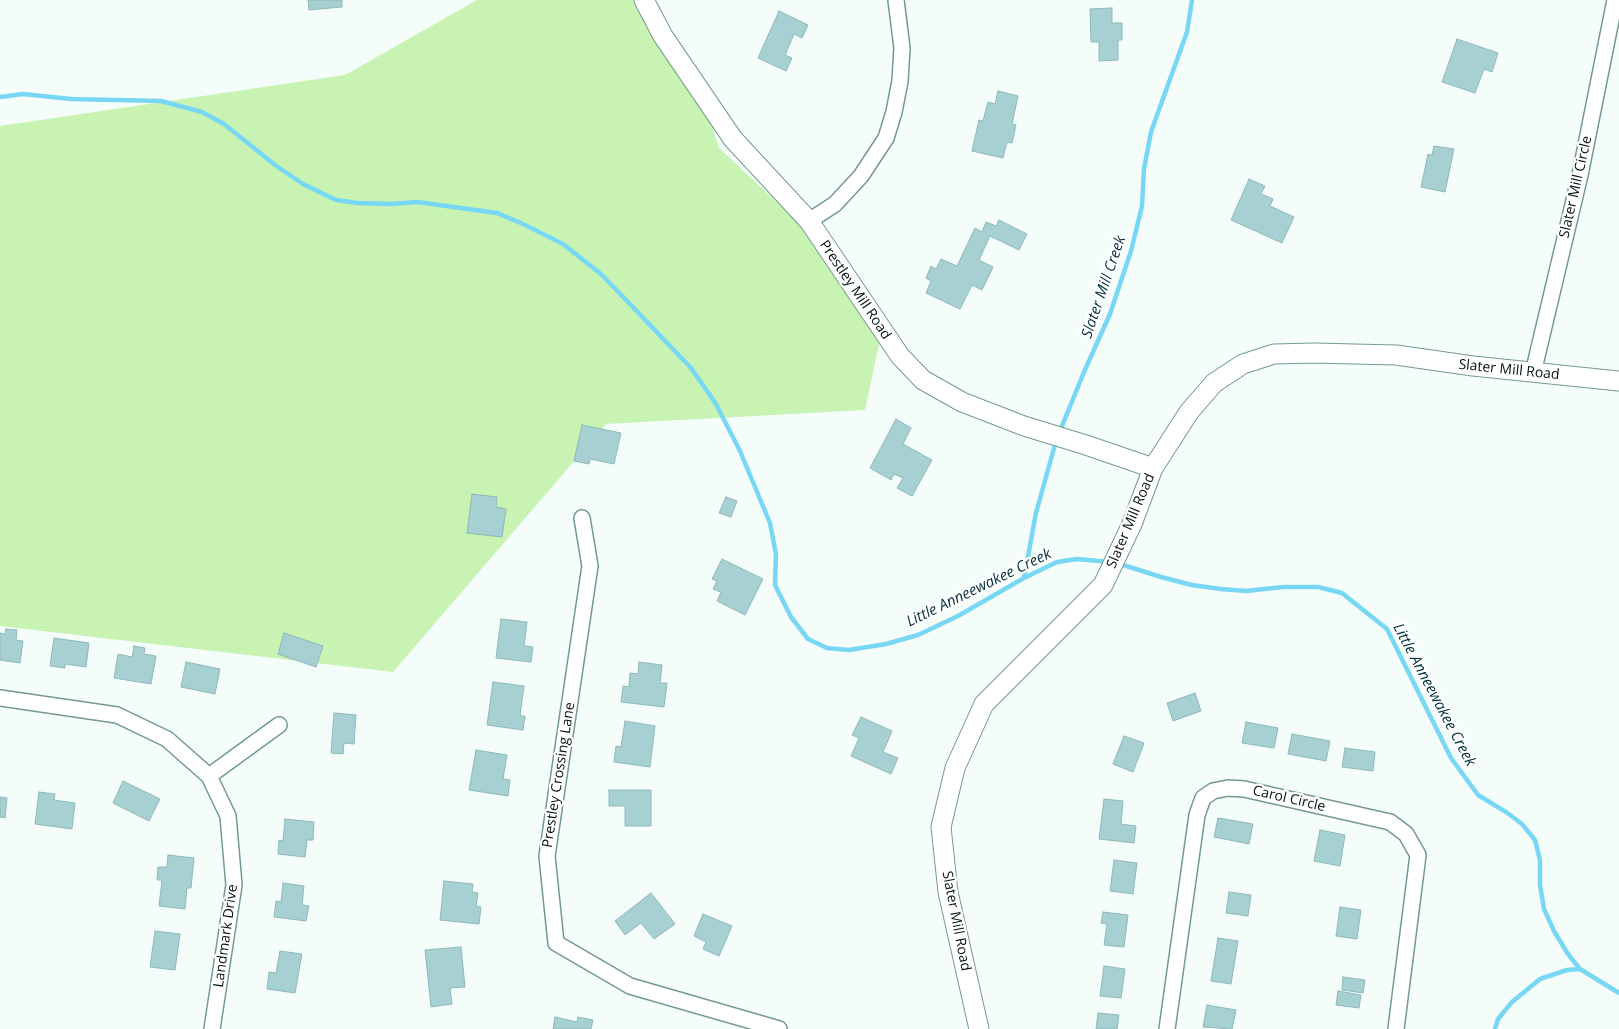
<!DOCTYPE html>
<html>
<head>
<meta charset="utf-8">
<style>
	body { margin:0 }
	canvas { display:block; background:#f5fdfb }
</style>
</head>
<body>
<canvas width="1619" height="1029"></canvas>
<script>
const context = document.querySelector('canvas').getContext('2d');
context.lineJoin = 'round';
function fillPath(path, color) { context.fillStyle = color; context.fill(path, 'evenodd'); }
const shape = rows => new Path2D(rows.map(r => 'M' + r).join(''));
function stroke(path, color, width, dash) { context.strokeStyle = color; context.lineWidth = width; context.lineCap = dash ? 'butt' : 'round'; context.setLineDash(dash || []); context.stroke(path); }
function drawText(font, color, halo, rows, align = 'center') {
  context.font = font + ' "Open Sans",sans-serif'; context.lineWidth = 4.5; context.setLineDash([]); context.textBaseline = 'middle'; context.strokeStyle = halo; context.fillStyle = color; for (const [text, x, y, turn = 0] of rows) {
    context.save(); context.translate(x, y); context.rotate((+turn || 0) * Math.PI / 180); context.textAlign = isNaN(turn) ? turn : align; if (halo) context.strokeText(text, 0, 0); context.fillText(text, 0, 0); context.restore();
  }
}
const green = shape([
	[477,0,642,0,696,79,719,148,812,235,882,330,865,410,606,424,393,672,0,626,0,126,345,75]
]);
const stream = shape([
	[0,97,23,94,71,99,161,101,202,112,224,124,275,165,303,184,336,200,358,203,390,204,417,202,497,213,523,224,563,244,601,274,628,302,691,368,716,404,740,451,770,523,776,554,775,585,791,617,808,639,827,648,849,650,886,644,918,635,958,616,1024,578,1057,562,1077,559,1110,562],
	[1060,431,1084,372,1110,314,1131,251,1142,206,1144,169,1151,132,1187,32,1192,0],
	[1117,563,1161,577,1192,585,1221,589,1246,591,1283,587,1318,587,1342,593,1387,629,1451,758,1478,795,1506,812,1522,824,1535,840,1540,860,1540,885,1544,909,1554,931,1568,954,1580,969,1619,993],
	[1024,578,1036,513,1056,441],
	[1495,1029,1498,1019,1512,1002,1540,979,1567,970,1580,969]
]);
const building = shape([
	[308,0,342,0,342,7,309,10,308,0],
	[1112,8,1112,23,1122,23,1122,40,1118,40,1118,60,1099,61,1099,42,1091,42,1090,9,1112,8],
	[779,11,808,25,802,38,794,34,785,55,792,58,786,71,758,58,779,11],
	[1457,39,1498,53,1492,72,1484,69,1475,93,1442,82,1457,39],
	[998,91,1018,96,1012,124,1016,125,1012,143,1007,142,1003,158,972,151,979,120,983,121,988,102,995,104,998,91],
	[1434,146,1454,149,1445,192,1421,187,1428,154,1432,155,1434,146],
	[1249,179,1265,186,1261,194,1273,199,1270,206,1294,217,1282,243,1231,220,1249,179],
	[999,220,1027,234,1019,250,990,236,979,260,993,267,982,290,972,285,960,309,926,293,931,281,926,278,931,266,936,269,941,259,957,266,975,228,982,232,986,222,996,226,999,220],
	[896,419,911,428,903,444,932,460,912,496,897,488,903,478,894,474,891,480,870,468,896,419],
	[582,425,621,433,614,464,590,459,589,464,574,461,582,425],
	[472,494,497,497,496,507,506,509,502,537,467,533,472,494],
	[726,497,737,501,731,517,719,513,726,497],
	[722,559,763,579,745,615,717,601,721,592,713,589,717,581,712,579,722,559],
	[501,619,527,622,524,646,533,647,531,662,496,658,501,619],
	[6,629,17,630,16,640,23,641,20,663,0,660,0,633,5,634,6,629],
	[284,633,323,646,316,667,278,654,284,633],
	[54,638,89,643,86,667,65,664,65,668,50,666,54,638],
	[134,646,145,648,144,654,156,656,151,684,114,678,118,654,132,657,134,646],
	[186,662,220,669,215,694,181,687,186,662],
	[639,662,662,665,660,683,667,683,664,707,621,702,623,686,629,687,630,673,638,674,639,662],
	[493,682,524,686,520,716,525,716,523,730,487,725,493,682],
	[1195,693,1201,711,1173,721,1167,703,1195,693],
	[334,713,356,715,354,744,344,743,343,754,331,753,334,713],
	[861,717,892,731,883,752,898,758,891,774,851,756,859,738,852,735,861,717],
	[625,721,655,726,650,767,614,762,616,746,621,747,625,721],
	[1246,722,1278,728,1274,748,1242,743,1246,722],
	[1292,734,1330,741,1326,761,1288,754,1292,734],
	[1124,736,1144,743,1133,772,1113,764,1124,736],
	[1345,748,1375,752,1373,771,1342,767,1345,748],
	[476,750,507,755,503,779,510,780,508,796,469,790,476,750],
	[123,781,160,799,149,821,113,803,123,781],
	[609,790,651,790,651,826,625,826,625,806,609,806,609,790],
	[39,792,55,794,54,800,75,803,72,829,35,824,39,792],
	[0,797,7,798,5,818,0,817,0,797],
	[1104,799,1123,801,1121,824,1136,826,1134,843,1099,839,1104,799],
	[1218,818,1253,824,1249,844,1214,837,1218,818],
	[285,819,314,822,313,840,307,840,305,857,278,854,279,840,283,841,285,819],
	[1320,830,1345,835,1340,866,1314,861,1320,830],
	[168,855,194,858,191,888,187,888,185,909,159,906,162,880,157,880,158,867,167,867,168,855],
	[1114,860,1137,863,1133,894,1110,891,1114,860],
	[444,881,473,884,472,892,478,893,476,906,481,907,479,924,440,920,444,881],
	[283,883,304,886,302,905,309,906,306,921,274,917,276,901,281,902,283,883],
	[1229,892,1251,895,1248,916,1226,913,1229,892],
	[651,893,675,924,654,939,641,923,625,935,615,921,651,893],
	[1340,907,1361,910,1357,939,1336,936,1340,907],
	[1103,912,1128,915,1124,947,1104,945,1107,924,1101,923,1103,912],
	[703,914,732,926,719,956,703,949,706,942,694,936,703,914],
	[155,931,180,934,175,970,150,967,155,931],
	[1218,938,1238,941,1231,984,1211,981,1218,938],
	[461,947,465,987,450,988,452,1004,431,1007,425,950,461,947],
	[280,951,302,954,295,993,267,989,269,972,276,973,280,951],
	[1104,966,1125,969,1121,998,1100,996,1104,966],
	[1343,977,1365,980,1363,993,1342,990,1343,977],
	[1338,991,1361,995,1359,1008,1336,1005,1338,991],
	[1207,1005,1236,1010,1232,1029,1203,1027,1207,1005],
	[1098,1013,1119,1015,1117,1029,1096,1029,1098,1013],
	[555,1017,577,1022,578,1017,593,1020,591,1029,553,1029,555,1017]
]);
const minor = shape([
	[809,221,835,204,861,176,886,138,894,112,900,81,902,48,896,0],
	[1533,373,1580,175,1615,0],
	[582,518,590,566,547,856,556,943,630,986,779,1029],
	[0,698,117,715,167,739,209,776,228,816,234,885,212,1029],
	[209,776,279,725],
	[1167,1029,1197,815,1203,798,1213,791,1228,788,1244,789,1390,822,1406,834,1418,855,1396,1029]
]);
const tertiary = shape([
	[644,0,663,36,733,139,809,221,900,356,923,380,962,402,1024,426,1086,445,1153,468],
	[979,1029,948,892,941,827,955,768,984,704,1103,585,1132,524,1153,468,1189,412,1214,383,1243,364,1274,354,1314,353,1396,355,1473,366,1619,381]
]);
const streetNames = [
	["Slater Mill Circle",1576,187,-77],
	["Prestley Mill Road",855,290,56],
	["Slater Mill Road",1509,370,6],
	["Slater Mill Road",1131,521,-67],
	["Prestley Crossing Lane",559,775,-81],
	["Carol Circle",1289,799,13],
	["Slater Mill Road",956,921,79],
	["Landmark Drive",226,936,-82]
];
const waterNames = [
	["Slater Mill Creek",1104,287,-71],
	["Little Anneewakee Creek",979,588,-26],
	["Little Anneewakee Creek",1434,695,62]
];
fillPath(green, '#c8f3b2');
stroke(stream, '#78d7f4', 4.5);
fillPath(building, '#a6d0d1');
stroke(building, '#8fb8ba', 1);
stroke(minor, '#749a90', 18);
stroke(tertiary, '#749a90', 21);
stroke(minor, '#fff', 15);
stroke(tertiary, '#fff', 19);
drawText('14px', '#051310', '#fff', streetNames);
drawText('italic 15px', '#02313d', '#fff', waterNames);
</script>
</body>
</html>
